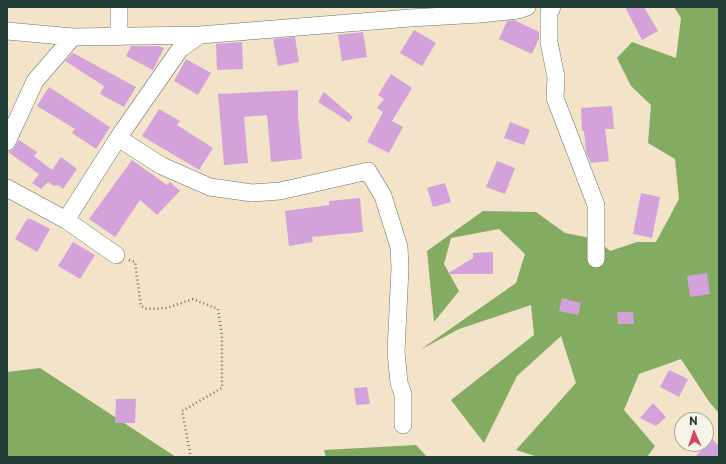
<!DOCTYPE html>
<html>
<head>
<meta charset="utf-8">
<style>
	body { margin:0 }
	#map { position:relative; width:726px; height:464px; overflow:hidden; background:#f2e3c9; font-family:"Playpen Sans",sans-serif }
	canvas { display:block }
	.frame { position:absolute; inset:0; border:8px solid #1f3d34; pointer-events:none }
	.north { position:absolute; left:674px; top:412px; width:40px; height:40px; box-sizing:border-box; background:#f7f3e8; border:1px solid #a1aaa0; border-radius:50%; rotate:357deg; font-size:11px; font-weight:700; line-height:16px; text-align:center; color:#1f3d34 }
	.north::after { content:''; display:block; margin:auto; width:14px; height:18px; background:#d1495b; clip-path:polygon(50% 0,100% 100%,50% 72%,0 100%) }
</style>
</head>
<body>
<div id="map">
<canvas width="726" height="464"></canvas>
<div class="frame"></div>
<div class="north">N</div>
</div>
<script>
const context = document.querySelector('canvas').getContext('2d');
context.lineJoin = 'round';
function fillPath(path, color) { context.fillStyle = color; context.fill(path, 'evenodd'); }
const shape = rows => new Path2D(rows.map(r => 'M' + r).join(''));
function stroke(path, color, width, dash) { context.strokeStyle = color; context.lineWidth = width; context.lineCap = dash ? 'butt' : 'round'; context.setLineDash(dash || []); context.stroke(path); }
const forest = shape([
	[674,7,719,7,719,413,710,403,681,359,639,374,624,410,655,446,647,457,538,457,516,450,576,383,561,336,517,376,484,443,451,400,534,335,531,305,459,329,420,350,516,283,525,254,499,229,451,238,444,264,459,291,434,322,427,251,483,211,536,212,565,233,596,239,610,251,637,242,656,242,679,199,675,159,648,143,651,105,631,86,617,58,632,42,676,58,681,18],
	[40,368,176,457,7,457,7,372],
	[416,445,427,457,326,457,324,450]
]);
const building = shape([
	[625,7,644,7,658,31,642,40],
	[514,20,539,32,539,38,532,54,499,39,507,21],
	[414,30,436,43,422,66,400,53],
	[363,32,367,57,342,61,338,35],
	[295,37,299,62,278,66,273,39],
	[242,42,243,69,217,70,216,44],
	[131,46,158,46,164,48,153,70,126,56],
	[73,53,136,87,124,107,100,94,104,86,65,61],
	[186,59,211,73,198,95,174,81],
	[391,74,412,88,392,121,403,127,389,153,367,142,383,112,377,108,384,99,378,95],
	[49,87,110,127,96,149,72,133,75,129,37,106],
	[298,90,298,115,302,159,271,162,267,115,244,117,248,163,224,165,218,94],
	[324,92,353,117,349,122,318,102],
	[612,106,614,129,605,129,609,161,591,163,586,152,584,131,582,131,581,108],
	[159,109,180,121,177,125,213,148,199,170,142,136],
	[510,122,530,130,524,145,504,138],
	[19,140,37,152,34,156,52,170,61,157,77,169,63,189,58,185,54,186,48,182,41,189,32,183,39,174,8,152,13,150],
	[132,160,167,185,170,182,180,191,157,215,140,200,115,237,89,219],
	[497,161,515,168,505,194,486,187],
	[445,183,451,202,433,207,427,188],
	[641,193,660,197,652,238,633,234],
	[360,198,363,232,312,237,313,242,289,246,285,211,329,205,329,201],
	[27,219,31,219,50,229,37,252,15,239],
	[73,242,95,255,80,279,58,266],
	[493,252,493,274,447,274,473,258,473,253],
	[707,273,710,294,690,297,687,276],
	[562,298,581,303,578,315,559,311],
	[617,312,633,312,634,324,618,324],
	[669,370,688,379,679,397,660,387],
	[367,387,370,404,356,405,354,388],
	[116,399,136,399,135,423,115,423],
	[653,403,666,417,656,426,640,418],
	[712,439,719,446,719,457,695,457]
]);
const path = shape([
	[129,260,135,262,141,306,147,309,167,308,193,299,218,309,222,336,222,388,182,411,191,457]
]);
const minor = shape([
	[119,7,119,37],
	[552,7,549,12,549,42,556,77,555,98,596,205,596,259],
	[7,31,73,37,200,35,410,18,480,14,518,10,527,7],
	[118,138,162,166,210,187,252,193,280,191,368,171,383,196,399,247,400,268,396,352,399,383,403,394,403,425],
	[7,142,35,81,73,37],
	[7,188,66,220,116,255],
	[66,220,118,138,180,49,200,35]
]);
fillPath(forest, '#83ab62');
fillPath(building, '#d4a2da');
stroke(minor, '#697768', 18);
stroke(path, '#697768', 2.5, [1, 3]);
stroke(minor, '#fff', 17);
</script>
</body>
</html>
